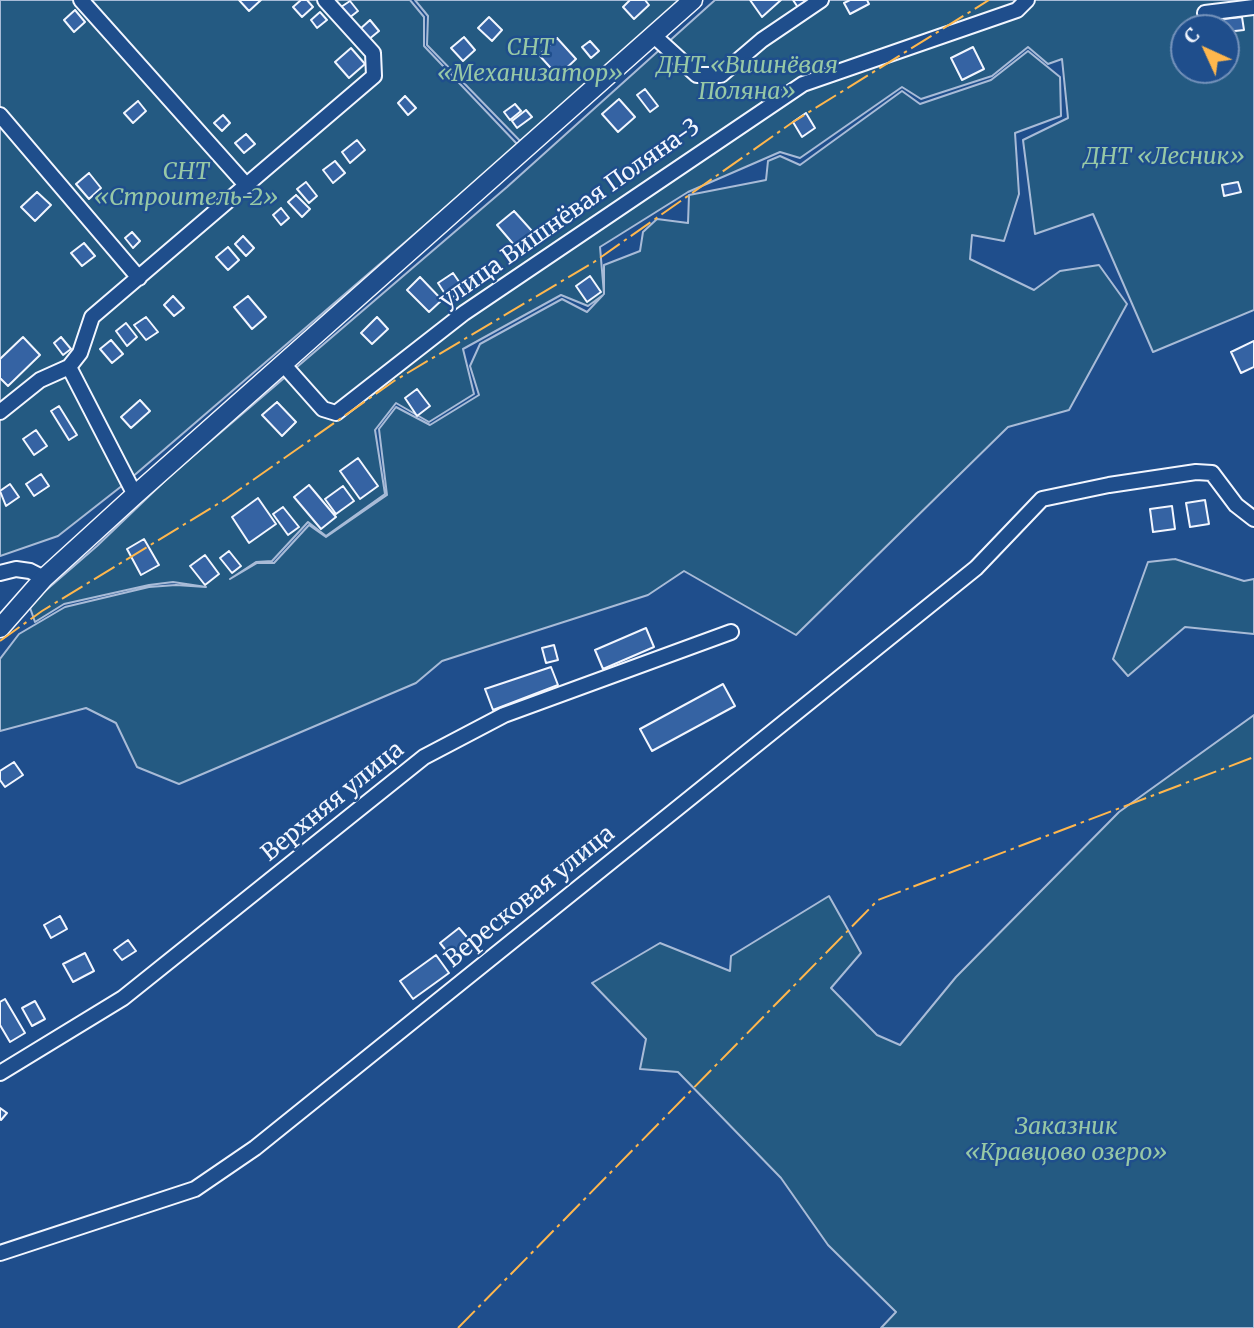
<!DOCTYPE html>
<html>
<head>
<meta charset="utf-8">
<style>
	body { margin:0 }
	#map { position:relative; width:1254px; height:1328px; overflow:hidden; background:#1f4e8c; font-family:Merriweather,serif }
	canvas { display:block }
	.north { position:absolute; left:1170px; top:14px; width:70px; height:70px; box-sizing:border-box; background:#1f4e8c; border:2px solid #7391ba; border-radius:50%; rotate:315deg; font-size:19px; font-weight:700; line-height:28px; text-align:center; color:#f2f6ff }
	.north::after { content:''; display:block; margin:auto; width:24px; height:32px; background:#ffb74d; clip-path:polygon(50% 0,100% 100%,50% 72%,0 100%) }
</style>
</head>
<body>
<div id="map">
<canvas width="1254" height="1328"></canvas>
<div class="north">С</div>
</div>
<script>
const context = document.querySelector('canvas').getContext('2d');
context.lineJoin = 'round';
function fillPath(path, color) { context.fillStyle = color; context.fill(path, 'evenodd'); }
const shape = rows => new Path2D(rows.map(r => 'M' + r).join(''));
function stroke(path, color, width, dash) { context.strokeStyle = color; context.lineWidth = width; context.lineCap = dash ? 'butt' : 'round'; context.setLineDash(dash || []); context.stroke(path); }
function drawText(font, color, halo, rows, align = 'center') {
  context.font = font + ' Merriweather,serif'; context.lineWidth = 5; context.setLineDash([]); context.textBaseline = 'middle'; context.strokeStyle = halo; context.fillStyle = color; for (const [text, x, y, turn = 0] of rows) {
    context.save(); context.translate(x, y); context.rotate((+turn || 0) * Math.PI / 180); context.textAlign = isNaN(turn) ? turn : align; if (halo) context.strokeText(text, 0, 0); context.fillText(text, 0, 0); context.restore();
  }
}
const green = shape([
	[0,0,410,0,424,17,424,46,518,145,123,485,58,536,0,556,0,0],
	[415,0,694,0,525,146,427,45,428,16,415,0],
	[715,0,1254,0,1254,310,1153,352,1093,214,1035,234,1023,140,1068,118,1062,59,1048,64,1028,47,992,76,921,99,902,87,800,158,780,152,688,192,600,247,604,294,604,265,640,251,643,232,657,219,688,223,689,195,766,180,768,161,780,156,800,165,902,91,920,104,991,80,1028,51,1060,77,1061,116,1015,133,1019,194,1004,241,972,235,970,259,1034,290,1060,271,1099,265,1127,304,1069,410,1008,427,796,635,684,571,648,595,442,661,416,683,179,784,137,767,116,723,86,708,0,731,0,659,19,634,65,607,149,587,176,585,206,587,173,582,149,585,64,604,35,622,29,605,97,546,171,475,507,187,715,0],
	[1184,28,1226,28,1226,70,1184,70,1184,28],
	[561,295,588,306,603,295,587,312,562,299,480,344,470,366,479,395,430,425,396,407,379,429,387,495,326,537,309,525,274,563,257,563,230,579,256,562,272,561,308,522,326,536,385,494,375,430,396,403,429,422,474,394,463,349,561,295],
	[1175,559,1244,581,1254,579,1254,634,1185,627,1128,676,1113,659,1148,562,1175,559],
	[1254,715,1254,1328,881,1328,896,1312,828,1245,781,1178,678,1072,640,1069,646,1039,592,983,660,943,730,971,731,956,829,896,861,953,831,988,877,1035,900,1045,956,977,1119,812,1254,715]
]);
const building = shape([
	[239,0,261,0,249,11,239,0],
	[301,0,307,0,313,7,302,17,293,7,301,0],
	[630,0,645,0,649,5,634,19,623,7,630,0],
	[750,0,781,0,762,17,750,0],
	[793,0,809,0,801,12,793,0],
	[850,0,867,0,869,4,850,14,844,3,850,0],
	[350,1,358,11,349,18,341,7,350,1],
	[75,10,85,22,74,32,64,20,75,10],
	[320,12,327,20,317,28,311,20,320,12],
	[489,17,502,30,492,41,478,28,489,17],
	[1242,17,1244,30,1226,32,1223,19,1242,17],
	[370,20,379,31,368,40,359,30,370,20],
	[464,37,475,50,463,61,451,48,464,37],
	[557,38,576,59,558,76,539,55,557,38],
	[590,41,599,51,591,58,582,47,590,41],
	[973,47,984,69,962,80,951,58,973,47],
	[351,48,365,64,349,78,335,62,351,48],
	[645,89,658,106,650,112,637,95,645,89],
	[405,96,416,108,408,115,398,103,405,96],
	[619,99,635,117,618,132,602,114,619,99],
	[138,101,146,111,133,123,124,113,138,101],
	[515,104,521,111,510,120,504,112,515,104],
	[526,110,532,117,517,128,512,121,526,110],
	[806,113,815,128,802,137,793,122,806,113],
	[223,115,230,123,222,131,214,123,223,115],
	[246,134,255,144,244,153,235,143,246,134],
	[357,140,365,150,350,163,342,152,357,140],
	[335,161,345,173,333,183,323,170,335,161],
	[89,173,101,188,89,199,76,184,89,173],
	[306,182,317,196,309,203,297,189,306,182],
	[1238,182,1241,192,1224,196,1222,185,1238,182],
	[37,192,51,205,35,221,21,207,37,192],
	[296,195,310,209,302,217,288,202,296,195],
	[281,208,289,218,281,225,273,215,281,208],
	[514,211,532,231,515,246,497,225,514,211],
	[132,232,140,241,133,248,125,238,132,232],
	[243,236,254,248,246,256,235,244,243,236],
	[84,243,95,256,82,266,71,253,84,243],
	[228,247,239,260,228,270,216,257,228,247],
	[453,273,464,289,449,300,438,283,453,273],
	[590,276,601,292,587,302,576,286,590,276],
	[420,277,442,300,429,312,407,290,420,277],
	[173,296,184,308,174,316,164,305,173,296],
	[248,296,266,317,252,329,234,307,248,296],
	[146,317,158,332,146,340,134,325,146,317],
	[377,317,388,329,372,344,361,333,377,317],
	[126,323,137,337,127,346,116,331,126,323],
	[23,337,40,355,8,386,0,378,0,359,23,337],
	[61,337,71,349,63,355,54,343,61,337],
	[111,340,123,354,112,363,100,349,111,340],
	[1254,341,1254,367,1241,373,1231,352,1254,341],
	[417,389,430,406,417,416,405,398,417,389],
	[140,400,150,411,131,428,121,417,140,400],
	[277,402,296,422,282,436,262,415,277,402],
	[59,406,77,435,69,440,51,411,59,406],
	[36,430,47,446,34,455,23,439,36,430],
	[358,458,378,486,360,499,340,471,358,458],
	[41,474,49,486,34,496,26,484,41,474],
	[10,484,19,497,6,506,0,491,10,484],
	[309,485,336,517,321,529,294,497,309,485],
	[343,486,354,501,336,514,325,499,343,486],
	[258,498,276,524,249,543,232,517,258,498],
	[1205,500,1209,524,1190,527,1186,503,1205,500],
	[1172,506,1175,529,1153,532,1150,509,1172,506],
	[283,507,299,527,288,535,273,514,283,507],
	[144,539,159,565,141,575,127,549,144,539],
	[229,551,241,566,232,573,220,558,229,551],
	[205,555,219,574,205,585,190,566,205,555],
	[646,628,654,647,603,669,595,650,646,628],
	[554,645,558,660,546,663,542,648,554,645],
	[551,667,558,685,493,710,485,689,551,667],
	[723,684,735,706,652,751,640,729,723,684],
	[14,762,23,775,5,787,0,780,0,771,14,762],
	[60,916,67,929,51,938,44,925,60,916],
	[459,928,472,943,453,959,440,943,459,928],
	[128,940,136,951,122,960,114,950,128,940],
	[85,953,94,971,73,982,63,964,85,953],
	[436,955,449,973,413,999,400,981,436,955],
	[5,999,25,1033,10,1042,0,1025,0,1002,5,999],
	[35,1001,45,1019,32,1026,22,1008,35,1001],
	[0,1108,7,1113,1,1120,0,1119,0,1108]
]);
const minor = shape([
	[81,0,247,186],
	[1205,13,1254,7],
	[653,35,697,75,721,75,762,40,821,0],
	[0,115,139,278],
	[283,364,323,409,336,413,464,313,803,84,1017,10,1027,0],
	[0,412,40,380,69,367],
	[135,495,69,367,80,353,92,317,374,76,373,53,325,0],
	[0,573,16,569,30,571,44,578],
	[0,1073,123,998,424,757,504,715,731,632],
	[0,1253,195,1189,255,1148,976,568,1042,499,1109,485,1196,472,1212,473,1236,505,1254,519]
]);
const major = shape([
	[0,628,44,578,135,495,693,0]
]);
const power = shape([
	[0,641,42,611,226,499,394,381,594,262,793,122,989,0],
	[458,1328,878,900,1254,757]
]);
const parkNames = [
	["СНТ",530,48],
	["«Механизатор»",530,74],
	["ДНТ «Вишнёвая",747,66],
	["Поляна»",747,92],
	["ДНТ «Лесник»",1164,157],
	["СНТ",186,172],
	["«Строитель-2»",186,198],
	["Заказник",1066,1127],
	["«Кравцово озеро»",1066,1153]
];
const streetNames = [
	["улица Вишнёвая Поляна-3",570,214,-35],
	["Верхняя улица",333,802,-39],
	["Вересковая улица",530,897,-39]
];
fillPath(green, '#245a82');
stroke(green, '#a8bbd7', 2);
fillPath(building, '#3563a3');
stroke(building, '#f2f6ff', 2);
stroke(minor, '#f2f6ff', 18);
stroke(major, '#f2f6ff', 21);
stroke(minor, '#1f4e8c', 14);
stroke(major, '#1f4e8c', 18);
stroke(power, '#ffb74d', 2, [24, 5, 3.5, 5]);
drawText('italic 23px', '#97c8a6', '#1f4e8c', parkNames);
drawText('23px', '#f2f6ff', '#1f4e8c', streetNames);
</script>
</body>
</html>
